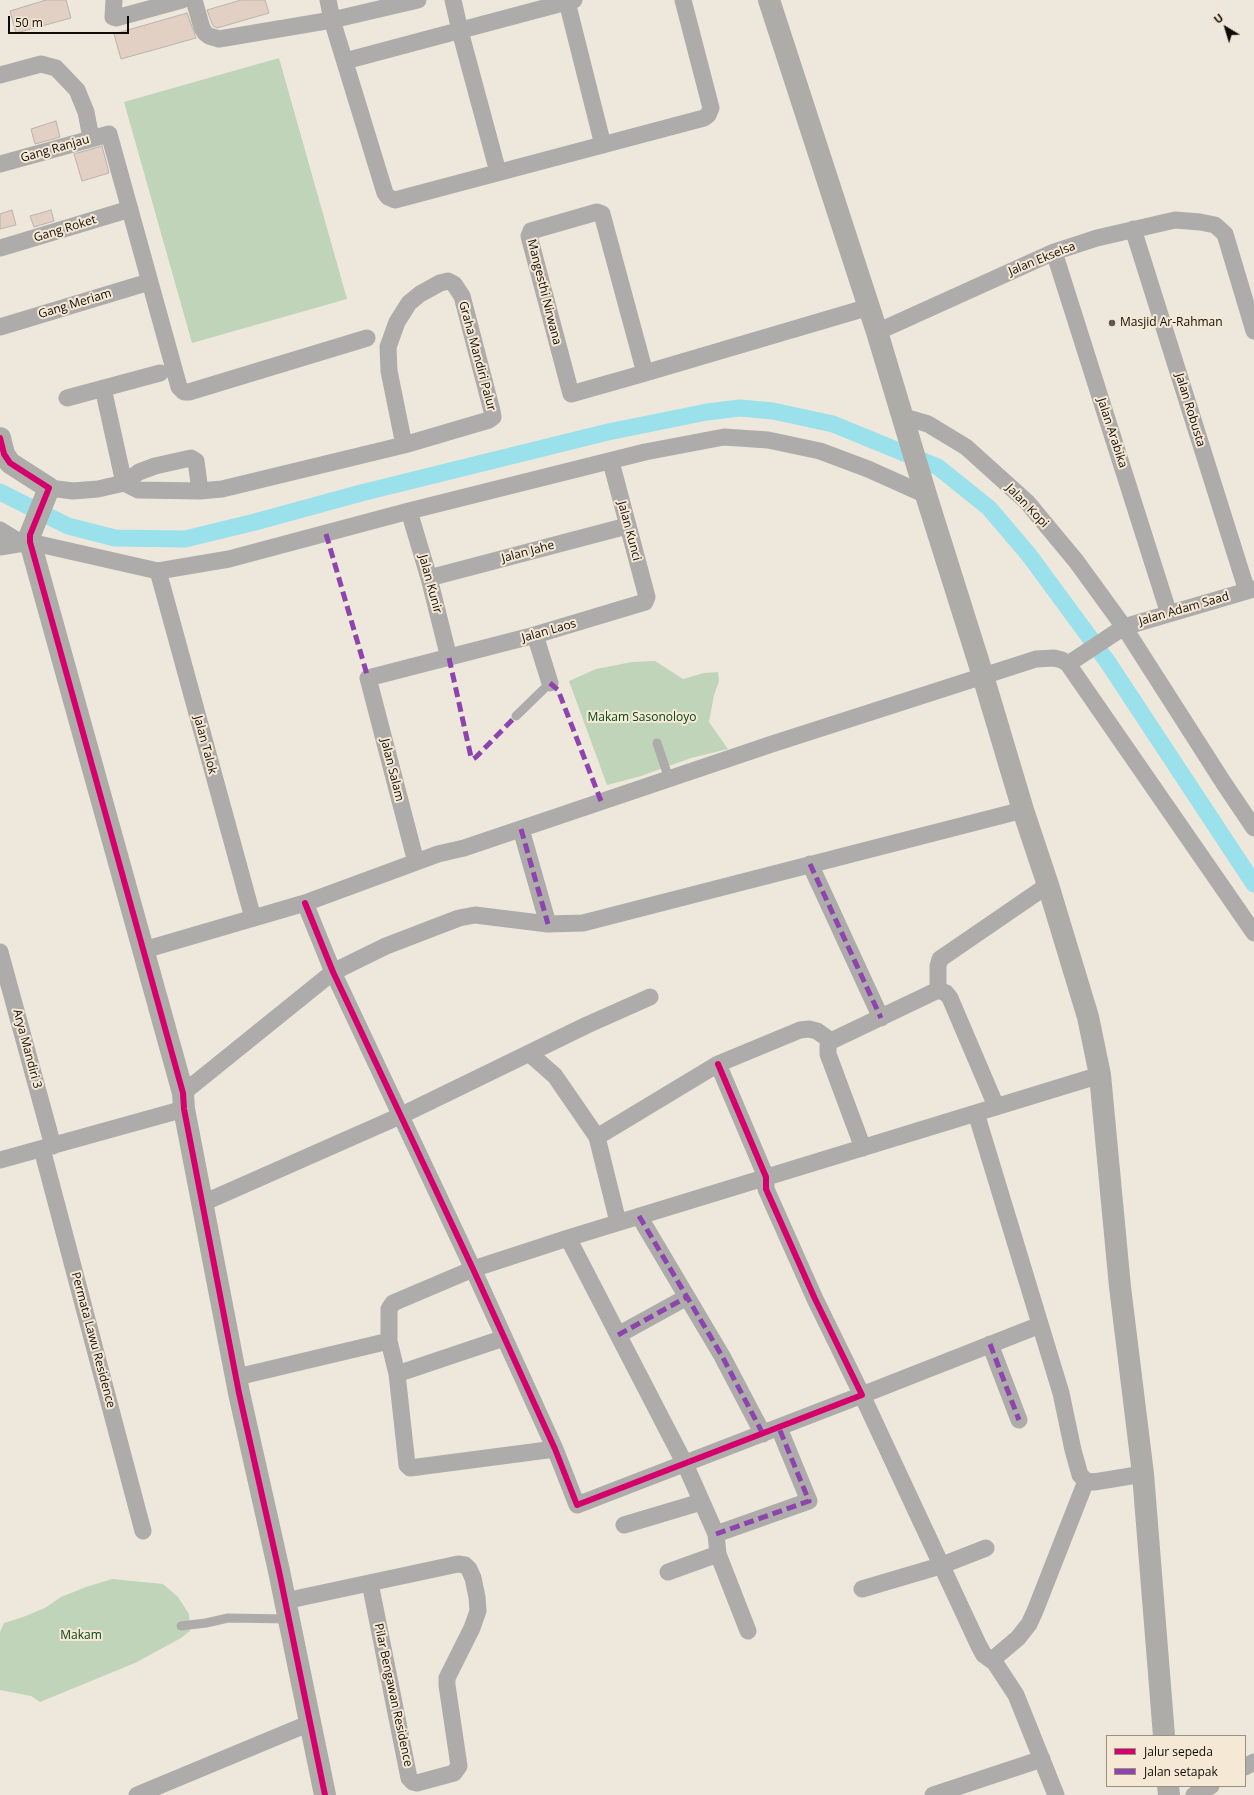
<!DOCTYPE html>
<html>
<head>
<meta charset="utf-8">
<style>
	body { margin:0 }
	#map { position:relative; width:1254px; height:1795px; overflow:hidden; background:#eee7dc; font-family:"Open Sans",sans-serif }
	canvas { display:block }
	.legend { position:absolute; left:1106px; top:1735px; width:140px; height:52px; box-sizing:border-box; background:#f5e8d5; border:1px solid #999082; margin:0; padding:5px 7px; list-style:none; font-size:12px; color:#0f0b05 }
	.legend li { display:flex; align-items:center; gap:8px; height:20px }
	.legend b { width:20px; border:1px solid #999082 }
	.north { position:absolute; left:1206px; top:8px; width:40px; height:40px; -webkit-text-stroke:3px #f5e8d5; paint-order:stroke; rotate:322deg; font-size:11px; font-weight:700; line-height:16px; text-align:center; color:#0f0b05 }
	.north::after { content:''; display:block; margin:auto; width:14px; height:18px; background:#0f0b05; clip-path:polygon(50% 0,100% 100%,50% 72%,0 100%) }
	.scale { position:absolute; left:8px; top:16px; width:121px; height:18px; box-sizing:border-box; border:2px solid #0f0b05; border-top:0; padding-left:5px; font-size:12px; line-height:14px; white-space:nowrap; color:#0f0b05; -webkit-text-stroke:3px #f5e8d5; paint-order:stroke }
</style>
</head>
<body>
<div id="map">
<canvas width="1254" height="1795"></canvas>
<ul class="legend">
<li><b style="height:5px;background:#d6006c"></b>Jalur sepeda</li>
<li><b style="height:5px;background:#8e44ad"></b>Jalan setapak</li>
</ul>
<div class="north">U</div>
<div class="scale">50 m</div>
</div>
<script>
const context = document.querySelector('canvas').getContext('2d');
context.lineJoin = 'round';
function fillPath(path, color) { context.fillStyle = color; context.fill(path, 'evenodd'); }
const shape = rows => new Path2D(rows.map(r => 'M' + r).join(''));
function stroke(path, color, width, dash) { context.strokeStyle = color; context.lineWidth = width; context.lineCap = dash ? 'butt' : 'round'; context.setLineDash(dash || []); context.stroke(path); }
function drawText(font, color, halo, rows, align = 'center') {
  context.font = font + ' "Open Sans",sans-serif'; context.lineWidth = 4; context.setLineDash([]); context.textBaseline = 'middle'; context.strokeStyle = halo; context.fillStyle = color; for (const [text, x, y, turn = 0] of rows) {
    context.save(); context.translate(x, y); context.rotate((+turn || 0) * Math.PI / 180); context.textAlign = isNaN(turn) ? turn : align; if (halo) context.strokeText(text, 0, 0); context.fillText(text, 0, 0); context.restore();
  }
}
const green = shape([
	[279,58,347,299,192,343,124,102],
	[655,661,683,679,704,673,718,672,719,681,714,695,709,722,728,749,691,758,641,776,607,785,569,681,596,669,632,662],
	[112,1579,163,1584,178,1597,189,1614,190,1631,181,1638,135,1663,40,1702,31,1696,0,1690,0,1632,4,1623,23,1617,45,1608,61,1597,86,1587]
]);
const canal = shape([
	[0,492,68,526,115,538,185,539,255,522,361,493,608,432,707,412,740,408,773,411,833,424,938,467,989,508,1029,555,1107,661,1254,884]
]);
const building = shape([
	[46,0,66,0,71,18,16,33,10,11,46,0],
	[241,0,265,0,269,13,217,28,213,26,207,10,241,0],
	[187,13,196,38,121,59,114,34,187,13],
	[56,121,60,137,35,144,31,129,56,121],
	[102,146,109,173,82,181,74,154,102,146],
	[12,210,16,225,0,229,0,214,12,210],
	[51,210,54,221,34,227,30,216,51,210]
]);
const lane = shape([
	[516,716,550,683],
	[657,743,669,779],
	[181,1626,206,1623,228,1618,289,1619]
]);
const street = shape([
	[114,0,113,17,116,18,182,0],
	[194,0,202,28,205,33,209,36,219,39,332,20,418,0],
	[328,0,332,20,385,193,388,197,395,200,704,118,708,115,711,108,683,0],
	[453,0,460,31,498,172],
	[567,2,603,145],
	[345,61,574,0],
	[0,75,41,64,56,68,77,90,86,112,91,138],
	[0,164,109,134,179,387,184,392,189,392,367,338],
	[1133,229,1247,591],
	[0,248,130,209],
	[1054,252,1169,614],
	[0,327,149,282],
	[877,332,1054,252,1097,238,1175,220,1200,222,1215,225,1225,234,1254,331],
	[645,373,602,214,597,212,531,231,529,236,571,394,645,373,869,307],
	[103,388,124,483,139,472,155,466,191,458,196,461,200,491],
	[67,398,160,373],
	[904,419,911,419,928,424,966,447,1027,502,1076,561,1124,627,1223,782,1254,828],
	[49,488,73,491,98,489,124,483,138,490,200,491,222,489,404,445,489,420,493,417,492,411,462,296,454,284,448,281,440,283,420,294,409,303,397,322,388,347,389,371,404,445],
	[409,511,429,578,449,658],
	[0,530,21,543],
	[0,547,30,542,158,571,229,559,409,511,645,452,724,437,768,440,820,451,868,469,926,495],
	[158,571,253,918],
	[429,578,627,526],
	[535,635,550,683],
	[1068,664,1254,933],
	[521,829,548,924],
	[416,862,368,678,535,635,645,602,647,597,611,462],
	[810,864,881,1018],
	[305,903,333,972,473,1269,555,1449,577,1505,862,1395,815,1299,766,1189,766,1177,718,1064],
	[144,950,305,903,438,854,464,848,772,744,1036,659,1054,658,1062,660,1068,664,1124,627,1254,589],
	[0,952,53,1146],
	[938,990,938,966,940,959,1048,885],
	[530,1054,555,1076,597,1137,618,1222],
	[183,1093,333,972,386,946,459,918,475,915,548,924,583,923,1023,810],
	[976,1113,1061,1393,1073,1450,1080,1475,1086,1481,1094,1482,1143,1474],
	[597,1137,718,1064,800,1030,809,1029,817,1031,831,1041],
	[863,1148,828,1054,828,1046,831,1041,938,990,946,993,950,998,996,1106],
	[42,1149,143,1531],
	[0,1160,184,1109],
	[203,1203,400,1116,587,1025,650,997],
	[639,1216,722,1356,763,1434],
	[568,1238,685,1464,716,1534,718,1554,748,1631],
	[1040,1325,862,1395,979,1646,984,1655,995,1663,1016,1695,1056,1795],
	[618,1335,687,1297],
	[389,1341,397,1374,407,1465,410,1468,555,1449],
	[990,1344,1019,1420],
	[397,1374,504,1338],
	[237,1377,389,1341,389,1309,393,1303,473,1269,568,1238,1100,1075],
	[624,1525,701,1502],
	[716,1534,809,1501,779,1428],
	[668,1572,718,1554],
	[862,1589,940,1566,986,1548],
	[285,1601,458,1564,465,1565,469,1569,473,1578,477,1597,478,1611,472,1628,447,1678,447,1685,459,1766,454,1773,417,1783,413,1782,409,1778,370,1583],
	[992,1660,1018,1638,1029,1624,1035,1611,1086,1481],
	[1245,1767,1254,1762],
	[137,1795,310,1723],
	[933,1795,1042,1759],
	[1194,1795,1211,1786]
]);
const secondary = shape([
	[769,0,877,332,926,495,983,676,1023,810,1048,885,1088,1017,1100,1075,1120,1287,1143,1474,1164,1736],
	[0,438,4,454,10,463,49,488,30,535,30,542,183,1093,184,1109,239,1393,279,1571,325,1795],
	[1168,1786,1169,1795]
]);
const quiet = shape([
	[326,534,368,678],
	[449,658,471,757,473,759,476,757,516,716],
	[550,683,558,690,601,801],
	[521,829,548,924],
	[810,864,881,1018],
	[639,1216,722,1356,763,1434],
	[618,1335,687,1297],
	[990,1344,1019,1420],
	[716,1534,809,1501,779,1428]
]);
const cycleway = shape([
	[0,438,4,454,10,463,49,488,30,535,30,542,183,1093,184,1109,239,1393,279,1571,325,1795],
	[305,903,333,972,473,1269,555,1449,577,1505,862,1395,815,1299,766,1189,766,1177,718,1064]
]);
const markers = [
	[1112,323,4,"#5d5850"]
];
const streetNames = [
	["Gang Ranjau",55,149,-16],
	["Gang Roket",65,229,-17],
	["Jalan Ekselsa",1042,259,-22],
	["Mangesthi Nirwana",544,292,76],
	["Gang Meriam",75,304,-17],
	["Graha Mandiri Palur",477,356,75],
	["Jalan Robusta",1190,410,73],
	["Jalan Arabika",1112,433,72],
	["Jalan Kopi",1027,506,46],
	["Jalan Kunci",629,531,75],
	["Jalan Jahe",528,552,-15],
	["Jalan Kunir",430,584,75],
	["Jalan Adam Saad",1184,609,-16],
	["Jalan Laos",549,631,-16],
	["Jalan Talok",205,745,75],
	["Jalan Salam",392,770,76],
	["Arya Mandiri 3",27,1049,75],
	["Permata Lawu Residence",93,1340,75],
	["Pilar Bengawan Residence",393,1695,78]
];
const poiNames = [
	["Masjid Ar-Rahman",1120,323]
];
const parkNames = [
	["Makam Sasonoloyo",642,718],
	["Makam",81,1636]
];
fillPath(green, '#c0d4b9');
stroke(canal, '#9ae1ec', 17);
fillPath(building, '#e2d0c4');
stroke(building, '#bab3ac', 1);
stroke(lane, '#adacab', 9);
stroke(street, '#adacab', 17);
stroke(secondary, '#adaca9', 22);
stroke(quiet, '#8e44ad', 5, [10, 5]);
stroke(cycleway, '#d6006c', 6);
for (const [x, y, r, color] of markers) { const dot = new Path2D(); dot.arc(x, y, r, 0, 2 * Math.PI); context.fillStyle = color; context.fill(dot); stroke(dot, '#f5e8d5', 1.5); }
drawText('12px', '#0f0b05', '#f5e8d5', streetNames);
drawText('12px', '#0f0b05', '#f5e8d5', poiNames, 'left');
drawText('12px', '#004712', '#f5e8d5', parkNames);
</script>
</body>
</html>
